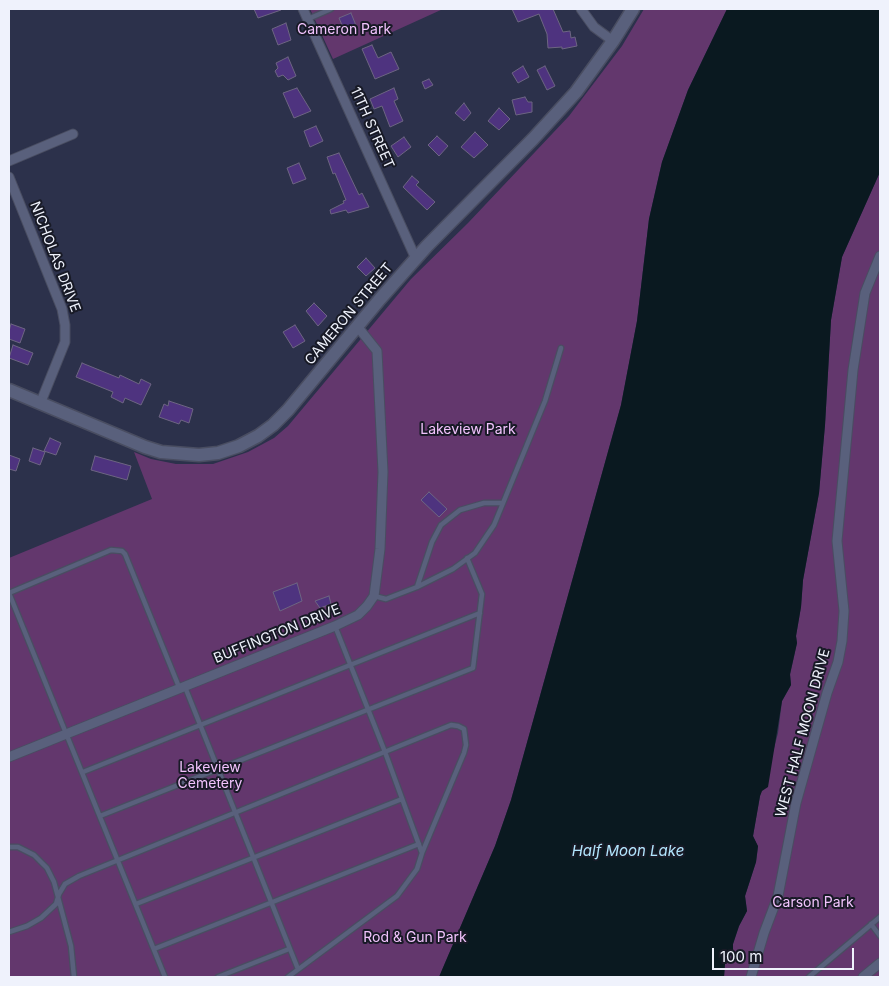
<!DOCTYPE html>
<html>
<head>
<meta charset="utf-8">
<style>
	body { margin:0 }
	#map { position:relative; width:889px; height:986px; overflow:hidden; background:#2c314b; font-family:Inter,sans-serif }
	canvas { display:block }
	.frame { position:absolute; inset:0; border:10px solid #eff2fc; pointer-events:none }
	.scale { position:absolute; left:712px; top:948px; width:142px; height:22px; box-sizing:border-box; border:2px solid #eff2fc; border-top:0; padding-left:6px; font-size:15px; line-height:18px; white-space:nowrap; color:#eff2fc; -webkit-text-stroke:4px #181a26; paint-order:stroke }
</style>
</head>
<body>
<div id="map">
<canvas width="889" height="986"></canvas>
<div class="frame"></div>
<div class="scale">100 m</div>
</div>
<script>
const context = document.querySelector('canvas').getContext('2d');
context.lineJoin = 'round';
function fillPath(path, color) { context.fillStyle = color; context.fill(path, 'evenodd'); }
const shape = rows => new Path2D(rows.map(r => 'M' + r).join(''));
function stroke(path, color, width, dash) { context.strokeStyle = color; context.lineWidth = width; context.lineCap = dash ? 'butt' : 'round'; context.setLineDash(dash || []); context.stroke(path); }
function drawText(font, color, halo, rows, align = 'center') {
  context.font = font + ' Inter,sans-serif'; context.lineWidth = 4; context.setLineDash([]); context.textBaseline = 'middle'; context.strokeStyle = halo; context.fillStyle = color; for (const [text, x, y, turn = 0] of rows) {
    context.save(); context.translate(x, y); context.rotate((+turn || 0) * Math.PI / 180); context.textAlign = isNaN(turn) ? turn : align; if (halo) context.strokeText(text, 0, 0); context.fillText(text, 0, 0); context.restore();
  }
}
const green = shape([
	[310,9,443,9,333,59],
	[644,9,727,9,688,90,662,162,649,219,637,321,621,405,511,800,495,846,439,977,9,977,9,558,152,499,134,452,151,459,176,464,213,464,248,452,274,438,288,426,411,279,468,223,569,116,622,46],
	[880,172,880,977,724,977,725,964,733,952,733,944,739,926,747,911,745,896,756,862,758,847,753,836,760,796,772,756,778,733,782,701,791,685,790,675,797,643,796,636,801,607,803,580,819,493,825,425,831,320,842,257]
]);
const water = shape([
	[727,9,880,9,880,172,842,257,831,320,825,425,819,493,803,580,801,607,796,636,797,643,790,674,791,685,782,701,768,787,762,791,760,796,753,836,758,846,756,862,745,896,747,911,739,926,733,944,733,952,725,964,724,977,439,977,495,846,511,800,621,405,637,321,649,219,662,162,688,90]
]);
const building = shape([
	[254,9,281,9,281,10,258,18,254,9],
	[512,9,553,9,563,32,570,31,571,38,575,37,577,46,562,49,562,47,548,48,547,34,539,14,518,22,512,9],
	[351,13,357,28,345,32,339,18,351,13],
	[286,23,291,40,278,45,272,29,286,23],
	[372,45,378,58,391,52,399,69,375,79,362,49,372,45],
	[288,57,296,76,288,80,283,75,278,77,275,71,278,68,276,63,288,57],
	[523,66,529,77,518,83,512,73,523,66],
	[545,66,555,86,547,90,537,70,545,66],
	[429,79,433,85,425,89,422,82,429,79],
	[297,88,311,111,294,118,283,93,297,88],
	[394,88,398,99,394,101,403,121,390,127,382,106,374,109,370,99,394,88],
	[525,97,528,102,532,102,532,112,516,115,512,100,525,97],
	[464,103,471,113,464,121,455,113,464,103],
	[499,108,510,119,499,130,488,121,499,108],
	[316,126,323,141,310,147,304,131,316,126],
	[475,132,488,145,474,158,461,147,475,132],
	[437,136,448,146,439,156,428,145,437,136],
	[404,137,411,147,398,157,391,146,404,137],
	[339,153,359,195,362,193,369,207,348,213,346,210,331,214,330,210,344,203,343,201,346,200,335,173,333,174,327,157,339,153],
	[299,163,306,179,293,184,287,168,299,163],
	[412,176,419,182,416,185,435,202,427,210,403,187,412,176],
	[366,258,375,268,366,276,357,267,366,258],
	[314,303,327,316,318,326,306,311,314,303],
	[11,324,25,329,20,343,9,339,9,331,11,324],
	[295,325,305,341,293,348,283,332,295,325],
	[13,345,33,353,28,365,9,358,13,345],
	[82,363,119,378,120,375,139,384,141,379,151,384,141,405,125,398,123,403,111,397,113,392,76,377,82,363],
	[169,401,193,409,189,423,181,420,179,424,159,417,164,404,168,406,169,401],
	[50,438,61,443,56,455,44,451,50,438],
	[33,448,45,452,40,465,29,461,33,448],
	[9,455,20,459,16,471,9,469,9,455],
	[95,456,131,466,127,480,91,470,95,456],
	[429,492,447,509,439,517,421,500,429,492],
	[297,583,302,601,280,611,273,592,297,583],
	[329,596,331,604,320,608,315,601,329,596]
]);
const service = shape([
	[308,19,331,9],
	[417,587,432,542,441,525,460,510,484,503,503,503],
	[9,593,165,977],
	[9,593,111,550,122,551,125,554,179,687],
	[374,596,386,599,417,587,453,569,475,553,494,525,545,401,561,348],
	[335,626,385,752,422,853],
	[185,687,298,969],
	[83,772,480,613],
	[100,816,473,668,482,594,467,558],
	[9,847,18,847,34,855,47,868,54,882,71,946,74,977],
	[136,904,402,799],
	[871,924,880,936],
	[9,932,27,926,41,918,56,904,59,894,65,884,79,876,451,725,458,726,464,729,466,745,464,753,422,853,417,869,397,896,288,977],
	[154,949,419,844],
	[218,977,289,949],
	[809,977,880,917]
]);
const minor = shape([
	[303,9,416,259],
	[581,9,594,27,613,41],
	[9,161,73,134],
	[9,177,62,309,65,325,65,342,40,404],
	[9,757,335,626,358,615,367,606,374,596,380,549,383,472,377,351,357,326],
	[751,977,764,933,778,896,796,803,827,693,838,662,842,641,844,611,837,541,853,370,865,293,880,256],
	[863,977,880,963]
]);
const secondary = shape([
	[9,390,145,447,161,452,199,455,218,453,239,446,258,436,273,425,288,410,380,299,427,246,533,139,576,92,613,41,633,9]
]);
const parkNames = [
	["Cameron Park",344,30],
	["Lakeview Park",468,430],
	["Lakeview",210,768],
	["Cemetery",210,784],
	["Carson Park",813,903],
	["Rod & Gun Park",415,938]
];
const streetNames = [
	["11TH STREET",372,128,66],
	["NICHOLAS DRIVE",55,257,69],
	["CAMERON STREET",349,314,-50],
	["BUFFINGTON DRIVE",277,634,-22],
	["WEST HALF MOON DRIVE",803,733,-75]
];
const waterNames = [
	["Half Moon Lake",628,851]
];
fillPath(green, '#63376d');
fillPath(water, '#0a1920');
fillPath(building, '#4e337f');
stroke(building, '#6d6582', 1);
stroke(service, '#494d61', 7);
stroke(minor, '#494d61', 11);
stroke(secondary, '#494d61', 15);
stroke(service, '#59607c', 4.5);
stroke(minor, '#59607c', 9);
stroke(secondary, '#59607c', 12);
drawText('14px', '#f2c3fd', '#181a26', parkNames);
drawText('14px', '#eff2fc', '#181a26', streetNames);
drawText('italic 15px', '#b2e5fd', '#181a26', waterNames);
</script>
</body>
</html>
